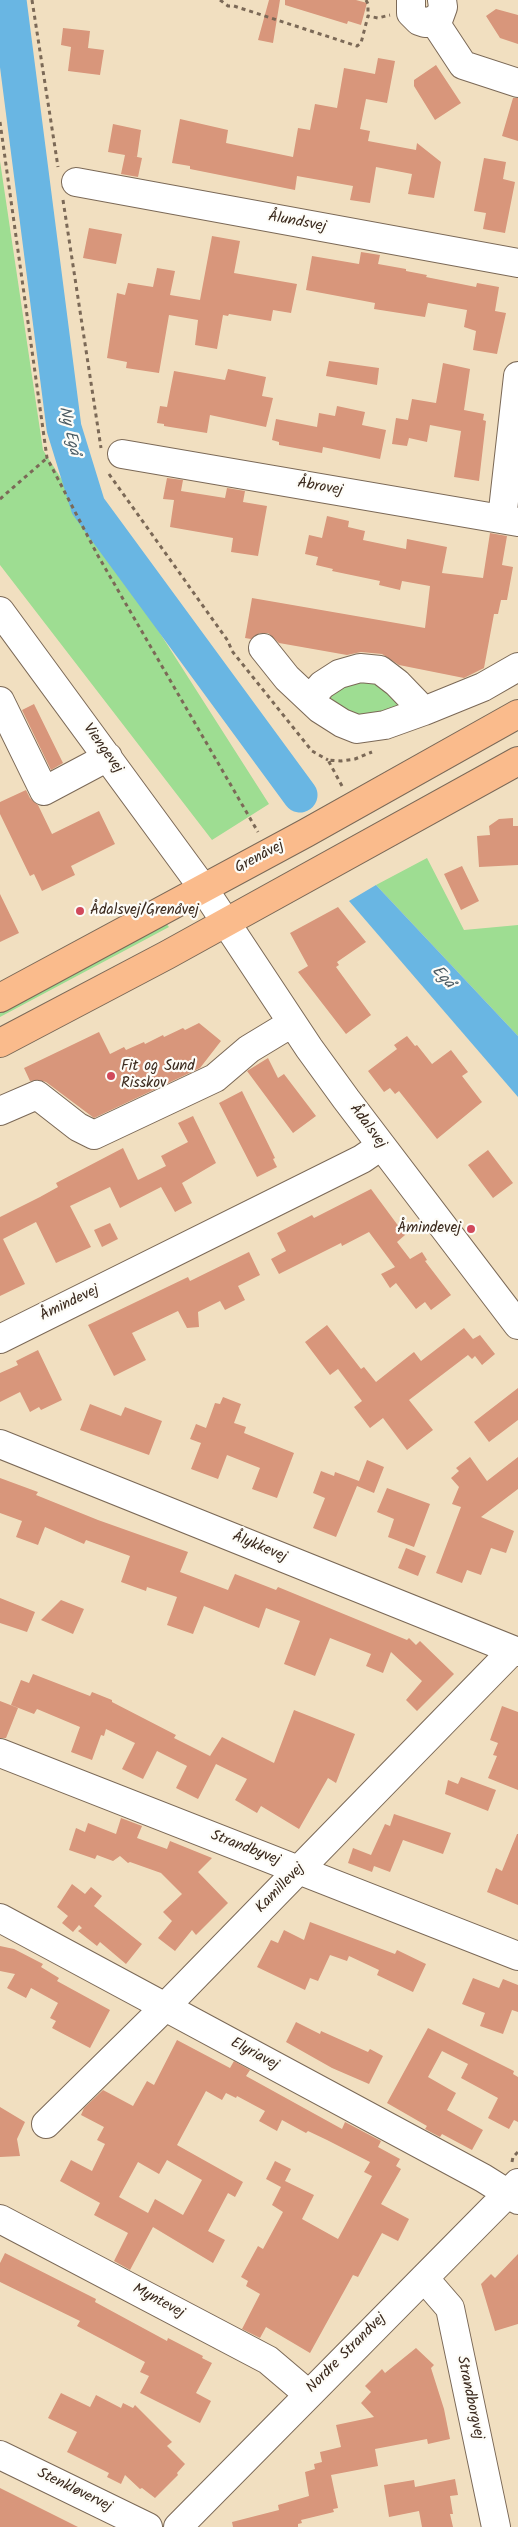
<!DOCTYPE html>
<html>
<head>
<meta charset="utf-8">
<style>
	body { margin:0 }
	canvas { display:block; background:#f1dfc0 }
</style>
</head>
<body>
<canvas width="518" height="2527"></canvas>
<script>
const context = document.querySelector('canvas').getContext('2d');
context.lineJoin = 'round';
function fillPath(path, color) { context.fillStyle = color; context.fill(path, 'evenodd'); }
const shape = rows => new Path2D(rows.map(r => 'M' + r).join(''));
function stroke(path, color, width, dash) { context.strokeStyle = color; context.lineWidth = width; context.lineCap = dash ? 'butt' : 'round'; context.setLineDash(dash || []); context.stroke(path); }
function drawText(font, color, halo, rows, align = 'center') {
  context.font = font + ' Kalam,sans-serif'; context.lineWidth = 4.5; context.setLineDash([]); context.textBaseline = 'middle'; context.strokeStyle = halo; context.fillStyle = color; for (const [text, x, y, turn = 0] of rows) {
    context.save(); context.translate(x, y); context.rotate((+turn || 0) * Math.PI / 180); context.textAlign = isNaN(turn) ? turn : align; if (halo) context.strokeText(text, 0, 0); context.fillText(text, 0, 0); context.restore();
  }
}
const green = shape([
	[0,161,43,450,269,804,212,840,0,565],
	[373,677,399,700,399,707,365,722,332,701,330,694,332,687],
	[427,858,464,930,518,925,518,1036,376,885],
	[166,923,169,927,0,1017,0,1010]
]);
const water = shape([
	[376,885,518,1036,518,1097,349,901]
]);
const river = shape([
	[9,0,64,428,88,506,300,795]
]);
const building = shape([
	[269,0,280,0,273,43,258,40],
	[285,0,356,0,367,3,361,25,348,21,347,24,285,5],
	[496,9,518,15,518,44,500,38,486,16],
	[63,28,90,31,88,48,104,50,100,75,68,71,71,47,61,45],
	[378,58,395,61,387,103,366,99,360,129,370,131,368,141,416,150,417,143,441,162,434,198,408,194,412,174,376,167,370,203,350,200,353,186,297,176,295,190,190,169,190,166,172,163,180,119,228,130,226,143,293,157,298,128,310,130,315,104,337,108,344,68,375,74],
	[436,65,461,103,435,120,414,86,414,80],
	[513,98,518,98,518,141,502,136],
	[113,124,141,130,137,157,133,156,142,158,138,177,121,174,125,155,108,152],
	[484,158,506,162,503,179,515,182,505,233,483,229,486,213,474,211],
	[89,228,122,234,116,264,83,258],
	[212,236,240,241,234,273,297,284,291,313,273,310,271,321,229,314,228,316,223,315,217,349,195,345,198,320,169,315,159,373,126,368,127,362,107,358,117,293,125,295,128,283,153,287,157,268,175,271,170,295,200,300],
	[361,252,380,255,378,264,406,269,406,271,427,275,426,277,476,287,477,283,499,287,495,311,506,313,497,354,473,350,476,331,464,327,467,310,428,303,425,317,374,309,375,303,306,290,312,256,359,264],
	[329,361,379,368,377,385,326,376],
	[443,363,470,369,464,410,484,414,483,420,486,421,479,481,454,477,461,431,430,425,427,442,409,438,407,446,392,444,396,418,408,420,412,399,436,403],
	[228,369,266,377,262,396,273,398,266,427,210,415,207,433,164,426,164,424,157,423,160,406,167,407,174,371,225,380],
	[337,406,365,412,362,425,386,430,380,459,323,447,322,453,279,445,279,442,272,440,276,419,317,427,319,413,335,416],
	[167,478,183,480,181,491,225,498,227,488,245,491,243,502,267,506,258,556,231,552,233,538,170,527,174,500,163,499],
	[327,516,349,521,348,527,365,531,363,540,406,549,407,539,447,547,442,573,483,578,490,533,507,536,502,565,513,567,507,600,501,600,498,614,494,614,484,668,464,678,399,665,382,654,361,652,347,655,279,643,268,633,260,633,251,639,245,638,252,598,425,628,430,586,402,581,400,590,379,585,380,581,332,571,333,569,316,565,318,557,305,554,309,535,322,538],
	[34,704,63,763,51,770,22,710],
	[26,790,30,798,38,805,52,834,99,811,115,844,71,866,75,875,42,891,34,874,30,876,0,814,0,802],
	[513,818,513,826,518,826,518,865,479,867,477,836,490,835,489,826,499,819],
	[462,866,479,901,461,910,444,874],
	[0,894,19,933,0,942],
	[338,907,366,942,337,962,339,965,336,967,371,1015,346,1034,298,972,308,966,290,933],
	[199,1023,221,1041,200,1068,94,1118,46,1082,38,1080,30,1081,24,1068,99,1032,110,1054,124,1047,126,1050,144,1042,145,1044,163,1035,164,1037,183,1028,185,1030],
	[407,1036,415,1046,417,1045,432,1064,451,1050,468,1072,462,1076,482,1102,437,1139,399,1091,395,1094,390,1088,384,1092,368,1071,397,1049,394,1045],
	[268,1058,278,1078,284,1074,316,1116,293,1133,247,1071],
	[242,1091,275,1158,273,1159,277,1167,257,1177,219,1103],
	[193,1116,216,1163,182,1183,192,1203,175,1212,161,1187,120,1208,110,1187,70,1206,91,1247,56,1263,36,1222,3,1239,25,1284,0,1296,0,1217,40,1197,58,1187,56,1183,123,1148,138,1180,166,1166,161,1156,188,1142,178,1123],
	[488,1150,513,1183,493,1198,468,1165],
	[371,1189,405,1235,397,1242,410,1259,422,1252,427,1260,425,1261,451,1295,431,1310,425,1302,416,1309,396,1283,390,1288,381,1274,395,1267,369,1232,342,1246,341,1243,279,1274,271,1259,286,1251,277,1233,312,1215,314,1218],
	[110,1223,118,1239,102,1247,94,1230],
	[249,1252,260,1275,238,1286,245,1300,225,1310,220,1301,198,1312,199,1327,187,1328,178,1311,132,1333,146,1360,114,1376,88,1325,188,1277,190,1281],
	[327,1325,361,1369,364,1367,376,1382,414,1352,421,1361,464,1328,473,1339,480,1335,495,1354,482,1365,475,1356,472,1359,468,1355,409,1400,433,1430,407,1450,383,1418,370,1428,354,1407,362,1401,338,1369,330,1375,305,1342],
	[38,1350,62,1400,41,1410,39,1407,30,1412,20,1392,0,1402,0,1373,18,1365,16,1361],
	[518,1388,518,1420,489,1442,474,1422],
	[223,1397,241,1404,234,1423,246,1427,244,1433,294,1453,277,1498,252,1489,260,1468,227,1455,218,1479,191,1469,201,1443,190,1439,196,1424,206,1428,215,1403,220,1404],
	[90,1404,121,1416,125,1407,162,1421,149,1455,80,1430],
	[470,1457,487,1481,518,1457,518,1489,481,1517,514,1531,506,1553,491,1548,481,1575,467,1570,462,1583,436,1573,461,1507,452,1504,459,1487,451,1478,459,1471,456,1468],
	[367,1460,384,1467,374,1493,357,1486,336,1537,313,1528,325,1498,313,1493,321,1471,334,1476,335,1472,359,1481],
	[0,1478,38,1492,36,1495,98,1520,188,1552,180,1572,228,1590,235,1574,276,1590,278,1587,407,1640,409,1638,416,1645,420,1641,454,1674,417,1711,406,1700,422,1681,391,1652,383,1673,366,1666,371,1654,330,1638,315,1676,284,1664,300,1621,266,1608,259,1628,204,1606,193,1634,167,1625,177,1597,147,1587,146,1591,121,1582,130,1556,86,1540,84,1544,45,1527,38,1545,16,1537,22,1521,0,1513],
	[387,1488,430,1504,414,1547,388,1537,394,1519,377,1512],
	[406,1548,426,1556,418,1576,398,1568],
	[0,1598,35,1612,27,1632,0,1623],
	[61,1600,84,1609,73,1634,41,1620],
	[33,1674,90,1696,92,1692,112,1700,112,1702,176,1735,174,1738,210,1756,222,1737,274,1763,294,1710,355,1734,336,1783,328,1778,299,1829,261,1806,257,1813,235,1800,247,1779,216,1764,198,1799,176,1788,187,1766,157,1751,143,1779,122,1769,135,1743,106,1729,104,1736,101,1735,92,1760,71,1752,80,1727,37,1709,34,1714,11,1705,21,1680,29,1683],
	[0,1701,18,1708,6,1738,0,1738],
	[502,1706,518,1712,518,1790,488,1778,497,1756,493,1755,498,1743,490,1740],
	[461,1777,496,1790,488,1811,445,1794,448,1780,458,1784],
	[394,1814,451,1833,443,1854,403,1840,390,1872,374,1866,372,1872,348,1863,353,1848,371,1855,385,1824,390,1826],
	[121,1818,142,1826,137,1838,167,1849,170,1841,212,1858,198,1872,228,1903,196,1935,192,1930,175,1951,158,1938,172,1921,163,1912,182,1894,161,1873,130,1862,128,1863,120,1856,113,1861,97,1855,95,1859,69,1850,76,1828,85,1832,88,1823,116,1834],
	[517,1834,518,1834,518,1905,487,1892,496,1868,502,1871],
	[72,1884,85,1894,91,1887,102,1896,94,1906,142,1944,126,1964,100,1942,97,1946,78,1931,82,1928,79,1925,73,1932,62,1923,68,1916,57,1907],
	[310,1922,395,1954,397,1950,426,1964,413,1992,377,1975,379,1970,349,1956,347,1961,330,1955,318,1981,310,1978,305,1990,257,1967,271,1940,278,1943,284,1930,304,1940],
	[0,1946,14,1949,43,1964,41,1967,59,1978,57,1981,110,2010,90,2048,52,2028,56,2021,50,2018,58,2003,31,1988,26,1998,7,1988,15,1974,0,1971],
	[473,1978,499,1988,503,1979,518,1985,518,2012,512,2010,503,2034,480,2026,485,2013,462,2004],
	[296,2022,320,2034,321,2031,368,2052,370,2049,383,2056,369,2084,332,2068,286,2042],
	[428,2028,514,2071,513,2074,518,2077,518,2122,514,2120,509,2129,488,2118,498,2098,461,2078,468,2064,442,2051,428,2077,456,2093,447,2110,483,2130,472,2150,442,2134,440,2137,425,2129,427,2126,387,2103],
	[177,2040,230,2068,234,2061,250,2070,246,2076,342,2129,345,2122,381,2141,378,2147,400,2159,396,2166,401,2169,381,2204,409,2219,398,2241,382,2233,358,2277,353,2275,310,2353,266,2327,260,2338,242,2329,260,2294,246,2286,248,2281,241,2277,258,2246,263,2249,283,2212,272,2205,281,2187,266,2179,275,2161,291,2169,285,2181,314,2195,302,2219,338,2239,372,2176,364,2172,370,2162,327,2140,308,2131,306,2133,282,2120,277,2131,259,2121,265,2111,237,2096,236,2098,226,2093,222,2100,206,2091,177,2145,243,2182,235,2197,228,2193,208,2231,225,2240,213,2263,153,2227,130,2270,114,2261,128,2233,94,2215,100,2203,60,2181,71,2160,92,2171,105,2144,97,2140,104,2127,81,2115,84,2108,103,2090,133,2106,147,2081,154,2085],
	[167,2160,202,2180,183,2215,155,2199,148,2213,119,2197,138,2162,159,2174],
	[0,2107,25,2122,17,2139,20,2156,0,2157],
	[5,2253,96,2299,95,2302,167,2341,168,2338,203,2356,202,2358,212,2363,196,2393,211,2401,200,2423,140,2393,149,2376,140,2372,145,2362,77,2326,80,2321,0,2282,0,2263],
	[518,2254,518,2324,495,2331,481,2284,491,2274,495,2278],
	[416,2348,434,2365,431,2368,444,2409,450,2439,428,2444,427,2439,375,2449,378,2466,331,2475,338,2508,333,2509,334,2512,301,2520,302,2523,298,2524,298,2527,233,2527,232,2522,279,2510,278,2505,309,2496,305,2472,315,2469,314,2464,322,2462,320,2452,341,2447,336,2425,374,2417,361,2403,371,2392,365,2386,382,2369,385,2373],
	[61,2393,90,2407,96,2395,121,2408,123,2403,133,2408,135,2405,172,2442,167,2446,185,2464,177,2473,178,2475,155,2498,142,2488,140,2489,125,2475,121,2484,107,2477,109,2473,67,2452,77,2432,48,2418],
	[455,2479,458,2495,450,2496,453,2514,450,2514,453,2527,422,2527,419,2511,389,2517,384,2485,414,2480,415,2487],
	[0,2488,78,2527,0,2527]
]);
const path = shape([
	[32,0,58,167],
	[220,0,228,6,234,6,357,46,361,43,368,16,378,18,390,15],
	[366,0,368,4,368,16],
	[0,122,47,458,97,554,258,832],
	[63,200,101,448],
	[109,474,228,641,232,651,312,751,328,760],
	[0,499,47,458],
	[342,786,328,760,341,761,355,759,372,752],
	[512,2162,513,2157,518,2152]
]);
const minor = shape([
	[411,0,411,13,419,21,425,23,439,18,443,7,442,0],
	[434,21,463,65,518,83],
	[76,182,518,263],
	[122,454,518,522],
	[502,519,518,376],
	[0,611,203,888,309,1048,346,1099,518,1325],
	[263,648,287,678,320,709,342,723,357,729,385,725,424,711,483,687,518,667],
	[310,699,322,685,339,674,360,668,380,670,397,683,424,711],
	[0,701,44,791,108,757],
	[0,1111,37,1095,78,1127,94,1135,215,1078,249,1049,292,1023],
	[0,1339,362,1159,381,1146],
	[0,1444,518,1652],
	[0,1753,518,1956],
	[0,1918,483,2178,518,2200],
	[46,2124,165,2007,513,1650],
	[0,2219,268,2360,308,2394],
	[424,2278,450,2308,496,2527],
	[0,2455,148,2527],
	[178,2527,518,2183]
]);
const major = shape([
	[0,998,306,833,518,714],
	[0,1043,167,955,518,761]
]);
const markers = [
	[80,911,5,"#d1495b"],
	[111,1076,5,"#d1495b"],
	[471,1229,5,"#d1495b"]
];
const streetNames = [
	["Ålundsvej",297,223,10],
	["Åbrovej",320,488,10],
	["Viengevej",102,749,54],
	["Grenåvej",260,858,-28],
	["Ådalsvej",367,1127,53],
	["Åmindevej",70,1304,-26],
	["Ålykkevej",259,1548,22],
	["Strandbyvej",245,1849,21],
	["Kamillevej",281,1889,-46],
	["Elyriavej",254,2055,28],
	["Myntevej",158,2302,28],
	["Nordre Strandvej",347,2354,-45],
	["Strandborgvej",469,2398,78],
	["Stenkløvervej",74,2491,26]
];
const poiNames = [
	["Ådalsvej/Grenåvej",90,911],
	["Fit og Sund",121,1067],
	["Risskov",121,1084],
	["Åmindevej",461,1229,"right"]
];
const waterNames = [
	["Ny Egå",68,431,77],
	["Egå",442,978,47]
];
fillPath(green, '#9edd92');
fillPath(water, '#69b6e3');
stroke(river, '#69b6e3', 35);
fillPath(building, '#d8967b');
stroke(minor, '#7b6957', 30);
stroke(major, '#7b6957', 30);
stroke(path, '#7b6957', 3, [4, 4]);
stroke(minor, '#fff', 28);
stroke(major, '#fabb8c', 28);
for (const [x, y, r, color] of markers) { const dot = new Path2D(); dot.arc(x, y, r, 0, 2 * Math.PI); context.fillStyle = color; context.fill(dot); stroke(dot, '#fdfcf7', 2); }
drawText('15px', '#3b2a1e', '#fdfcf7', streetNames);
drawText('15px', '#3b2a1e', '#fdfcf7', poiNames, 'left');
drawText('italic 16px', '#4b5b63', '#fdfcf7', waterNames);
</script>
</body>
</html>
